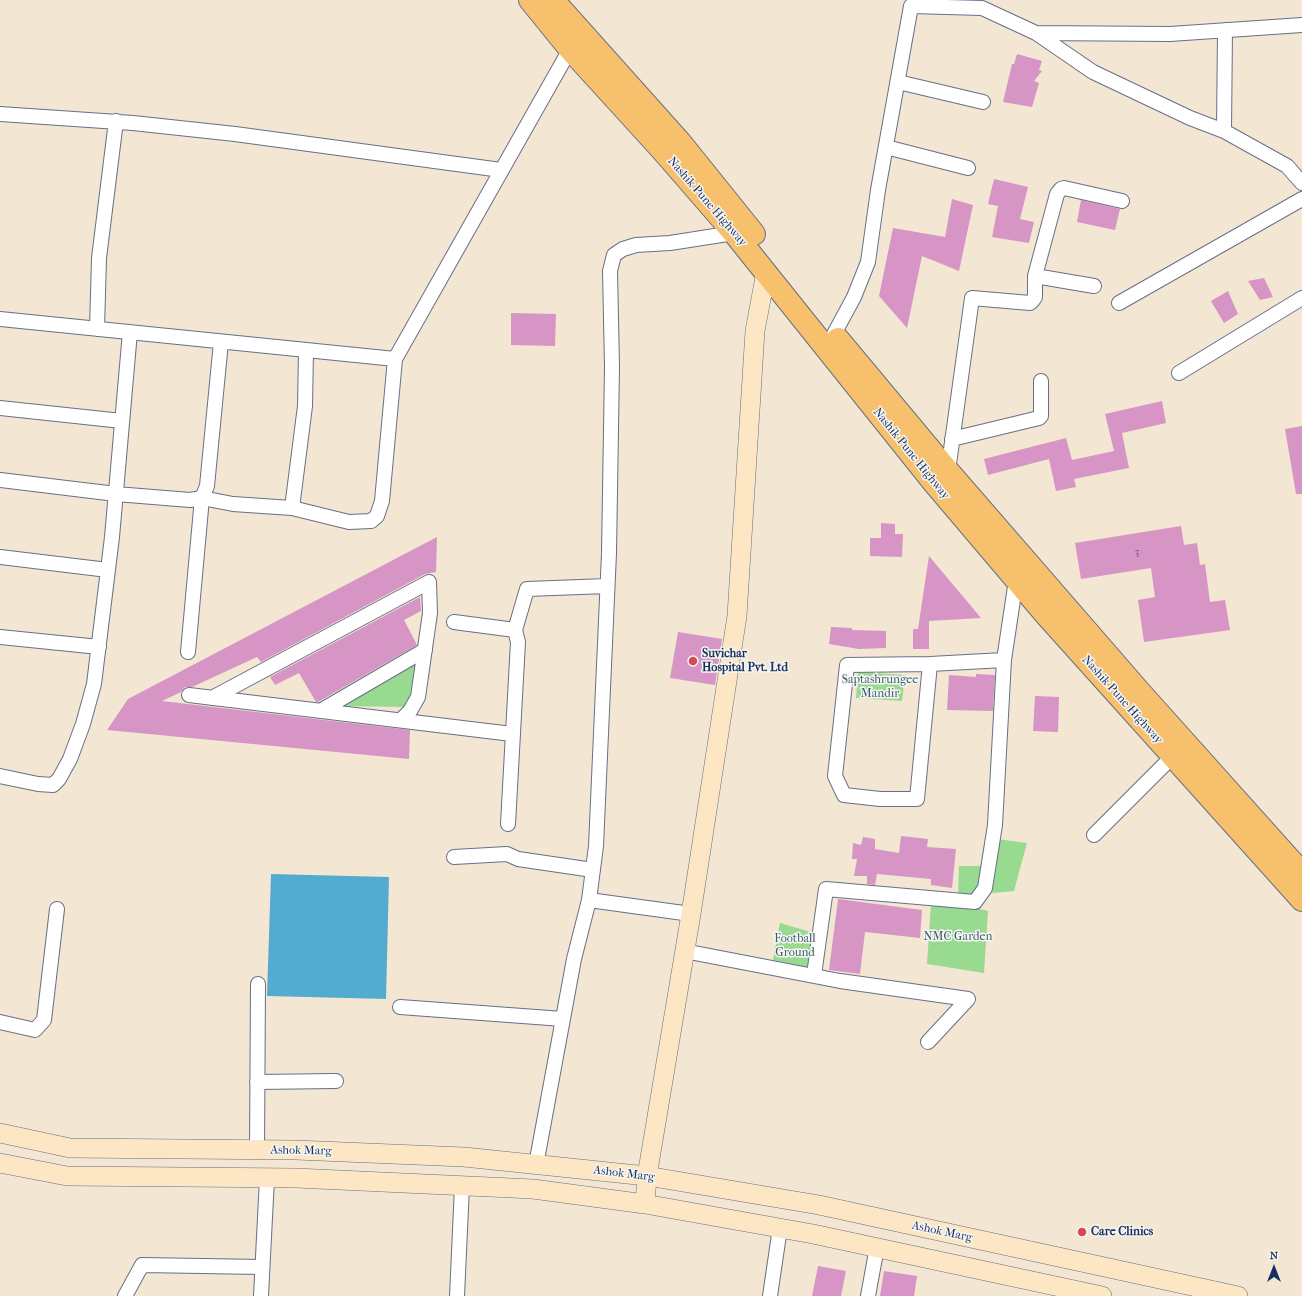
<!DOCTYPE html>
<html>
<head>
<meta charset="utf-8">
<style>
	body { margin:0 }
	#map { position:relative; width:1302px; height:1296px; overflow:hidden; background:#f3e6d2; font-family:"IM FELL French Canon",serif }
	canvas { display:block }
	.north { position:absolute; left:1254px; top:1248px; width:40px; height:40px; -webkit-text-stroke:3px #f6f6f2; paint-order:stroke; rotate:0deg; font-size:11px; font-weight:700; line-height:16px; text-align:center; color:#1b2f5e }
	.north::after { content:''; display:block; margin:auto; width:14px; height:18px; background:#1b2f5e; clip-path:polygon(50% 0,100% 100%,50% 72%,0 100%) }
</style>
</head>
<body>
<div id="map">
<canvas width="1302" height="1296"></canvas>
<div class="north">N</div>
</div>
<script>
const context = document.querySelector('canvas').getContext('2d');
context.lineJoin = 'round';
function fillPath(path, color) { context.fillStyle = color; context.fill(path, 'evenodd'); }
const shape = rows => new Path2D(rows.map(r => 'M' + r).join(''));
function stroke(path, color, width, dash) { context.strokeStyle = color; context.lineWidth = width; context.lineCap = dash ? 'butt' : 'round'; context.setLineDash(dash || []); context.stroke(path); }
function drawText(font, color, halo, rows, align = 'center') {
  context.font = font + ' "IM FELL French Canon",serif'; context.lineWidth = 3; context.setLineDash([]); context.textBaseline = 'middle'; context.strokeStyle = halo; context.fillStyle = color; for (const [text, x, y, turn = 0] of rows) {
    context.save(); context.translate(x, y); context.rotate((+turn || 0) * Math.PI / 180); context.textAlign = isNaN(turn) ? turn : align; if (halo) context.strokeText(text, 0, 0); context.fillText(text, 0, 0); context.restore();
  }
}
const green = shape([
	[422,659,412,702,406,707,337,706],
	[858,672,905,675,902,701,856,698],
	[997,839,1027,843,1014,891,992,893],
	[959,866,984,866,982,886,972,895,958,896],
	[931,904,972,907,988,911,984,973,927,964],
	[780,923,814,933,811,968,773,960]
]);
const water = shape([
	[271,874,389,877,386,999,267,996]
]);
const building = shape([
	[1017,54,1042,61,1039,70,1042,71,1034,81,1039,83,1032,107,1003,102,1012,64,1014,64],
	[994,179,1028,187,1020,219,1034,222,1029,243,992,237,998,206,988,204],
	[952,199,973,205,959,271,922,256,907,328,879,296,893,228,945,237],
	[1081,200,1120,209,1115,230,1077,222],
	[1264,278,1273,297,1260,300,1248,281],
	[1228,291,1238,314,1224,323,1211,301],
	[511,313,556,314,555,346,511,345],
	[1162,401,1166,423,1122,433,1129,468,1074,479,1076,487,1056,491,1049,459,988,475,984,459,1066,438,1072,460,1114,451,1105,414],
	[1302,426,1302,494,1296,494,1285,429],
	[881,523,895,524,895,534,903,534,902,557,870,556,870,538,881,538],
	[1181,526,1184,545,1197,543,1200,565,1205,564,1210,602,1225,600,1230,630,1144,642,1138,600,1155,597,1151,568,1081,579,1075,543],
	[437,537,436,572,425,574,261,662,257,657,192,687,185,687,181,692,162,701,410,730,409,759,107,730,128,699],
	[929,556,981,618,929,621,929,649,913,649,913,629,918,629],
	[420,597,421,611,404,620,417,645,318,702,316,702,299,673,275,685,270,677],
	[831,627,852,628,852,630,886,631,886,648,859,649,829,644],
	[678,632,722,639,715,685,670,678],
	[976,674,995,675,993,711,947,710,949,675,976,677],
	[1035,696,1059,697,1058,732,1033,731],
	[901,836,928,839,927,847,956,849,952,888,931,885,931,879,877,874,875,885,867,884,867,876,854,876,857,859,852,859,853,843,861,845,863,837,875,839,875,849,899,853],
	[838,899,922,910,920,938,865,932,860,974,829,970],
	[818,1266,846,1271,841,1296,812,1296],
	[884,1271,917,1276,914,1296,880,1296]
]);
const street = shape([
	[1036,33,1170,34,1302,25],
	[898,82,983,102],
	[0,114,133,123,235,134,501,170],
	[1224,131,1225,30],
	[886,147,968,168],
	[1035,276,1094,286],
	[1119,303,1302,199],
	[0,319,395,359,573,44],
	[97,329,99,258,116,121],
	[834,334,854,297,868,262,878,190,911,6,982,8,1036,33,1093,72,1190,118,1224,131,1287,166,1302,183],
	[1179,373,1302,298],
	[0,408,122,421],
	[952,439,1039,418,1041,416,1041,381],
	[948,471,972,298,1030,303,1033,300,1035,297,1035,276,1057,194,1061,189,1064,188,1122,201],
	[0,480,116,494,190,500,202,498,207,486,221,342],
	[292,508,305,406,306,350],
	[0,557,108,570],
	[454,622,515,630],
	[0,637,99,647],
	[188,652,202,498,233,504,292,508,349,522,371,521,377,516,382,501,395,359],
	[930,664,917,799,880,799,844,795,835,776,847,665,930,664,1004,660],
	[189,695,512,734],
	[212,698,429,582,430,613,418,697,410,711,401,720],
	[322,710,425,650],
	[0,776,38,784,53,785,59,779,70,759,83,724,94,684,112,537,130,332],
	[508,824,518,642,515,630,527,589,607,586],
	[1094,835,1173,756],
	[454,857,507,854,518,859,593,870],
	[691,914,589,900,596,846,609,553,612,367,610,271,614,255,623,249,636,245,670,243,734,233,737,230],
	[684,951,840,981,968,999,928,1042],
	[814,975,826,889,975,902,985,888,995,825,1004,660,1016,580],
	[400,1007,563,1019],
	[0,1022,35,1030,44,1020,57,909],
	[257,1082,336,1081],
	[257,1150,258,984],
	[536,1165,574,959,589,900],
	[125,1296,142,1265,262,1267],
	[261,1296,267,1178],
	[457,1296,462,1186],
	[770,1296,780,1228],
	[868,1296,877,1247]
]);
const secondary = shape([
	[0,1133,70,1148,296,1150,464,1157,647,1176,819,1205,1238,1296],
	[0,1163,67,1176,296,1178,533,1189,645,1204,813,1234,1102,1296],
	[645,1204,647,1176,691,914,737,616,755,331,766,272]
]);
const highway = shape([
	[530,0,569,48,662,150,734,233,934,483,1046,615,1302,900],
	[553,0,680,142,754,234],
	[838,339,948,471,1139,691,1302,873]
]);
const markers = [
	[693,661,5,"#d1495b"],
	[1082,1232,5,"#d1495b"]
];
const numberNames = [
	["3",1137,553]
];
const streetNames = [
	["Nashik Pune Highway",707,202,49],
	["Nashik Pune Highway",911,454,51],
	["Nashik Pune Highway",1122,700,48],
	["Ashok Marg",301,1151,1],
	["Ashok Marg",624,1174,7],
	["Ashok Marg",942,1232,12]
];
const poiNames = [
	["Suvichar",702,654],
	["Hospital Pvt. Ltd",702,668],
	["Care Clinics",1091,1232]
];
const parkNames = [
	["Saptashrungee",880,680],
	["Mandir",880,694],
	["NMC Garden",958,937],
	["Football",795,939],
	["Ground",795,953]
];
fillPath(green, '#99da91');
fillPath(water, '#53abd0');
fillPath(building, '#d695c4');
stroke(street, '#676f87', 16);
stroke(secondary, '#676f87', 20);
stroke(highway, '#676f87', 24);
stroke(street, '#fff', 14);
stroke(secondary, '#fce6c4', 19);
stroke(highway, '#f7c06c', 22);
for (const [x, y, r, color] of markers) { const dot = new Path2D(); dot.arc(x, y, r, 0, 2 * Math.PI); context.fillStyle = color; context.fill(dot); stroke(dot, '#f6f6f2', 1.5); }
drawText('10px', '#4a4878', null, numberNames);
drawText('12px', '#1b2f5e', '#f6f6f2', streetNames);
drawText('bold 12px', '#1b2f5e', '#f6f6f2', poiNames, 'left');
drawText('12px', '#3a5a6b', '#f6f6f2', parkNames);
</script>
</body>
</html>
